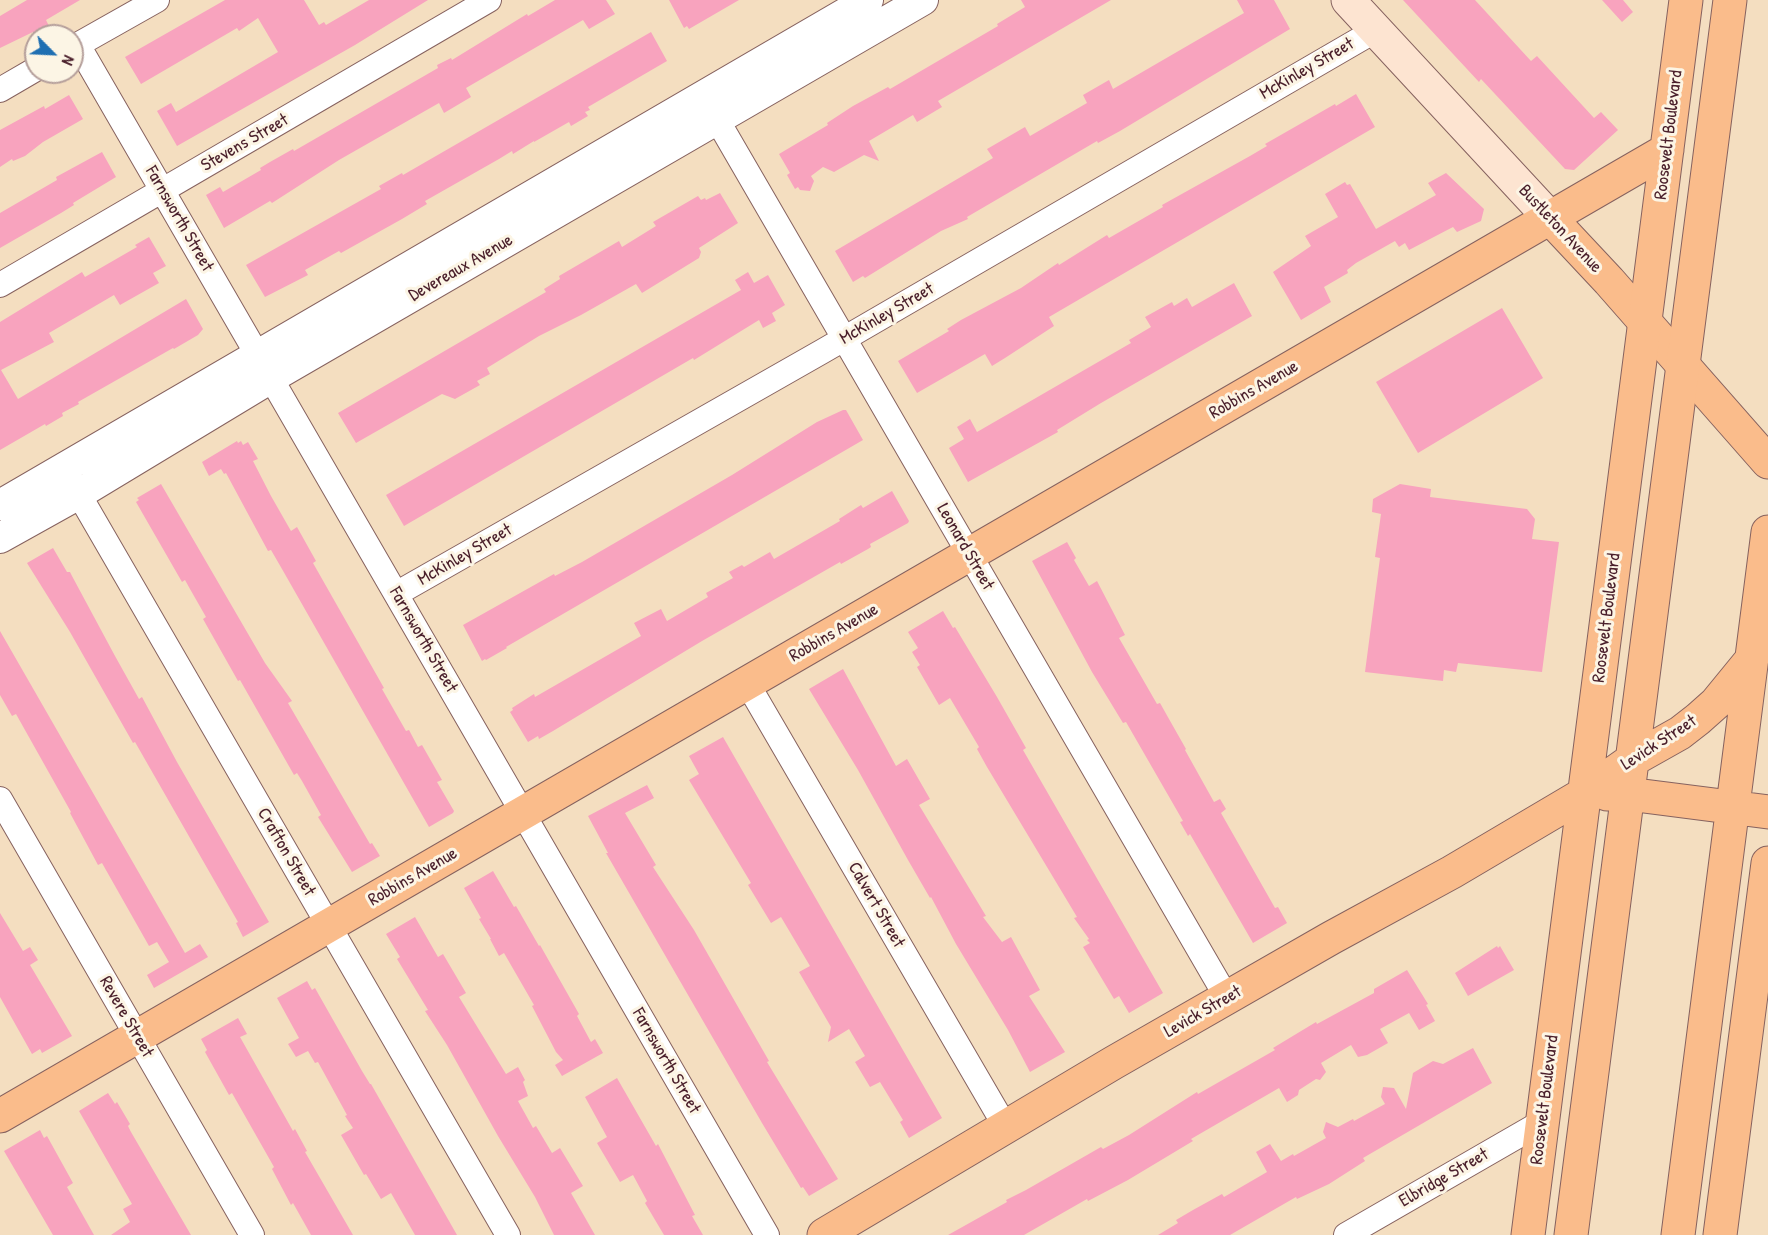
<!DOCTYPE html>
<html>
<head>
<meta charset="utf-8">
<style>
	body { margin:0 }
	#map { position:relative; width:1768px; height:1235px; overflow:hidden; background:#f4dec0; font-family:"Patrick Hand",sans-serif }
	canvas { display:block }
	.north { position:absolute; left:24px; top:24px; width:60px; height:60px; box-sizing:border-box; background:#fcf5e5; border:2px solid #b59f9b; border-radius:50%; rotate:114deg; font-size:16px; font-weight:700; line-height:24px; text-align:center; color:#4a1f2b }
	.north::after { content:''; display:block; margin:auto; width:21px; height:27px; background:#1f6fb2; clip-path:polygon(50% 0,100% 100%,50% 72%,0 100%) }
</style>
</head>
<body>
<div id="map">
<canvas width="1768" height="1235"></canvas>
<div class="north">N</div>
</div>
<script>
const context = document.querySelector('canvas').getContext('2d');
context.lineJoin = 'round';
function fillPath(path, color) { context.fillStyle = color; context.fill(path, 'evenodd'); }
const shape = rows => new Path2D(rows.map(r => 'M' + r).join(''));
function stroke(path, color, width, dash) { context.strokeStyle = color; context.lineWidth = width; context.lineCap = dash ? 'butt' : 'round'; context.setLineDash(dash || []); context.stroke(path); }
function drawText(font, color, halo, rows, align = 'center') {
  context.font = font + ' "Patrick Hand",sans-serif'; context.lineWidth = 6; context.setLineDash([]); context.textBaseline = 'middle'; context.strokeStyle = halo; context.fillStyle = color; for (const [text, x, y, turn = 0] of rows) {
    context.save(); context.translate(x, y); context.rotate((+turn || 0) * Math.PI / 180); context.textAlign = isNaN(turn) ? turn : align; if (halo) context.strokeText(text, 0, 0); context.fillText(text, 0, 0); context.restore();
  }
}
const building = shape([
	[27,0,80,0,46,20,49,26,35,35,33,32,0,48,0,16],
	[225,0,304,0,319,25,324,22,326,25,369,0,428,0,355,45,177,146,157,111,171,103,176,112,278,52,258,18,239,31,237,28,141,84,125,57],
	[555,0,606,0,615,14,589,29,583,20,466,88,471,97,444,113,439,103,339,160,272,203,270,201,224,228,206,195,220,187,223,192,261,170,260,168,270,162,293,149,294,151,438,68,437,65,451,58,452,60,527,14,528,16],
	[669,0,739,0,689,29,687,26,684,28],
	[1021,0,1111,0,938,101,942,107,917,122,913,115,869,141,879,161,864,155,834,172,823,167,811,176,814,181,810,191,800,190,798,187,795,189,787,175,790,173,779,154,828,125,827,123,853,106,888,87,890,89,998,26,997,24,1025,7],
	[1237,0,1274,0,1290,29,1120,131,1098,143,1097,141,967,217,968,219,941,231,865,278,863,276,853,282,835,251,993,158,987,149,1025,127,1030,136,1087,103,1083,95,1109,80,1113,89,1244,13],
	[1403,0,1475,0,1531,61,1537,56,1594,118,1601,112,1618,130,1574,170,1565,169,1481,79,1479,82],
	[1602,0,1623,0,1633,12,1622,22],
	[651,32,667,61,588,107,590,110,585,112,588,116,571,126,569,122,534,142,534,141,513,154,512,151,499,159,425,201,427,204,402,219,341,253,339,251,305,270,308,275,265,297,246,265,381,189,379,186,402,173,403,175],
	[1356,94,1375,127,1049,317,1054,326,1005,358,992,366,985,354,917,393,898,361,949,331,947,329,961,320,1021,288,1058,263,1059,265,1107,235,1109,238,1163,207,1162,205,1250,156,1267,146,1265,144,1335,104,1336,106],
	[69,95,83,119,43,142,25,156,13,161,12,159,0,167,0,130,44,106,45,109],
	[102,152,116,177,73,203,74,205,61,213,0,248,0,213,57,180,56,177],
	[1446,173,1484,209,1481,221,1457,232,1453,227,1409,250,1405,243,1399,247,1395,241,1356,263,1347,270,1348,273,1324,287,1331,302,1301,320,1273,272,1311,246,1305,236,1338,217,1325,194,1345,182,1347,185,1350,184,1376,229,1436,195,1428,183],
	[720,193,738,223,699,248,701,252,699,258,642,293,636,284,581,315,539,336,487,368,490,374,477,381,480,385,455,399,442,394,356,443,338,413,546,292,544,289,560,279,559,276,619,241,622,247,656,226,653,222,698,196,701,200,705,198,706,200],
	[149,237,166,266,153,273,159,283,120,305,114,295,49,333,54,342,1,370,18,399,186,299,203,329,198,335,174,349,173,348,78,402,79,404,62,413,63,416,46,426,45,424,0,450,0,322,82,272,85,277,137,247,135,245],
	[748,272,754,283,768,275,785,305,772,313,776,321,763,328,759,320,694,360,693,358,404,526,386,495,741,290,735,280],
	[1234,283,1252,316,1101,403,1057,430,1058,432,968,482,949,448,964,439,957,427,970,419,977,432,1131,343,1129,340,1151,327,1145,317,1172,302,1174,306,1187,298,1192,307],
	[1502,308,1543,378,1418,453,1376,382],
	[843,410,846,410,863,440,506,647,507,648,486,660,485,659,482,661,463,625,554,574,555,576,582,562,732,475,817,422],
	[237,441,238,443,241,441,243,445,248,442,258,459,253,461,271,496,291,531,297,527,316,561,313,563,384,688,382,689,406,731,409,730,418,747,422,745,442,780,437,782,454,811,453,813,429,827,282,569,271,550,268,551,226,473,224,474,221,469,209,476,202,462],
	[161,484,265,663,292,701,288,703,370,844,372,843,380,856,352,872,318,817,321,815,302,781,297,773,294,775,240,680,238,681,203,619,206,617,190,589,185,580,182,582,136,502,139,500,137,498],
	[1400,484,1431,489,1430,497,1527,509,1535,519,1532,539,1559,542,1542,672,1458,663,1456,672,1444,670,1443,681,1365,672,1380,558,1375,557,1381,514,1372,512,1373,499],
	[892,491,909,521,908,523,870,544,871,547,868,549,841,564,840,562,702,641,553,731,539,739,538,736,528,742,510,712,513,710,512,708,534,694,535,697,641,636,634,623,661,609,667,621,708,597,706,593,733,578,729,572,742,565,744,567,770,552,774,559,840,521,839,519,861,505,863,508],
	[1067,542,1076,558,1074,560,1089,586,1097,581,1125,635,1119,638,1157,704,1160,703,1169,719,1186,749,1185,750,1214,802,1220,799,1226,809,1221,813,1275,908,1278,907,1287,923,1253,943,1190,834,1188,836,1180,822,1183,821,1126,722,1123,723,1092,672,1032,561],
	[53,548,67,572,70,572,72,576,115,656,139,699,142,697,177,762,269,922,243,937,236,923,238,922,135,742,133,743,70,632,27,563],
	[943,611,953,628,955,627,997,697,1026,748,1023,750,1163,993,1129,1013,1119,996,1114,999,1083,947,1090,943,1087,940,1089,939,1074,918,1077,917,987,767,977,749,979,747,950,698,939,705,917,667,920,665,912,652,918,648,908,632],
	[0,631,185,953,200,944,208,957,154,988,147,975,169,962,157,942,149,946,102,863,98,865,70,813,71,812,16,714,12,716,0,695],
	[843,669,896,766,907,759,930,799,919,805,986,916,983,917,1002,942,1011,937,1040,990,1029,996,1065,1052,1030,1072,1008,1030,956,944,931,897,930,898,908,860,858,770,809,689],
	[723,737,942,1118,909,1138,900,1122,903,1120,880,1082,870,1087,855,1062,865,1056,849,1029,828,1042,831,1027,799,972,810,966,781,917,771,923,748,885,751,883,689,780,699,774,689,756],
	[647,785,654,798,625,813,656,865,653,867,694,930,769,1061,767,1062,838,1179,809,1196,803,1187,801,1188,762,1123,606,853,608,853,588,816],
	[493,871,514,907,516,906,539,946,540,945,579,1014,577,1016,591,1042,595,1039,603,1053,562,1076,555,1065,563,1060,556,1052,532,1006,534,1005,504,953,499,956,490,939,491,939,479,919,481,918,464,888],
	[0,913,23,951,30,947,38,960,30,965,72,1036,42,1053,40,1049,32,1054,0,997],
	[415,917,438,957,443,954,466,993,459,997,506,1074,518,1067,525,1080,523,1082,528,1096,518,1101,533,1128,536,1126,552,1153,560,1148,583,1186,571,1193,595,1235,554,1235,535,1197,498,1136,447,1045,425,1011,428,1010,397,959,400,957,386,934],
	[1497,946,1498,948,1500,946,1514,970,1468,996,1455,973],
	[1407,970,1428,1004,1426,1005,1435,1021,1419,1030,1409,1013,1380,1029,1388,1043,1367,1055,1358,1057,1351,1045,1321,1063,1326,1072,1320,1080,1316,1079,1299,1090,1298,1095,1287,1102,1279,1088,1191,1139,1193,1141,1128,1180,1088,1201,1087,1199,1024,1235,948,1235,1007,1202,1006,1200,1026,1190,1101,1147,1103,1149,1129,1135,1197,1092,1198,1094,1275,1050,1273,1048,1316,1022,1317,1024,1374,993,1374,989],
	[307,981,312,990,315,988,362,1071,370,1084,371,1084,457,1235,415,1235,391,1193,381,1199,366,1174,364,1175,341,1135,353,1128,345,1116,347,1115,318,1062,315,1063,308,1051,296,1057,288,1044,299,1038,277,998],
	[238,1018,247,1034,240,1037,293,1131,295,1129,307,1151,305,1152,353,1235,311,1235,293,1203,291,1205,272,1169,274,1167,232,1093,229,1095,205,1052,207,1050,201,1039],
	[1473,1048,1492,1083,1363,1158,1365,1161,1329,1184,1297,1199,1296,1197,1230,1235,1158,1235,1178,1223,1176,1220,1193,1210,1222,1194,1224,1197,1267,1172,1256,1152,1270,1144,1281,1161,1293,1154,1294,1156,1326,1138,1323,1132,1326,1122,1338,1127,1353,1119,1354,1121,1385,1104,1381,1097,1383,1087,1394,1088,1406,1109,1413,1073,1433,1061,1443,1064],
	[617,1078,656,1146,658,1144,695,1215,692,1216,703,1235,664,1235,645,1203,647,1201,633,1175,620,1182,597,1143,607,1137,585,1097],
	[108,1093,115,1104,117,1102,130,1124,128,1126,131,1132,191,1235,111,1235,130,1222,123,1209,132,1204,79,1111],
	[40,1130,44,1138,47,1136,73,1183,67,1187,94,1235,53,1235,4,1151]
]);
const minor = shape([
	[78,45,767,1235],
	[72,48,157,0],
	[0,90,36,69],
	[708,104,1227,998],
	[0,285,489,0],
	[70,479,508,1235],
	[396,594,823,351,1376,30],
	[747,683,1005,1126],
	[0,799,252,1235],
	[1346,1235,1542,1122]
]);
const tertiary = shape([
	[0,505,868,0],
	[0,538,79,494,271,378,923,0]
]);
const secondary = shape([
	[1348,0,1550,218]
]);
const primary = shape([
	[1550,218,1609,281,1768,462]
]);
const trunk = shape([
	[1607,794,1628,794,1768,812],
	[0,1116,1667,150],
	[824,1235,1113,1063,1331,938,1452,872,1584,794,1632,760,1680,733,1698,719,1716,703,1752,659],
	[1528,1235,1686,0],
	[1571,1235,1730,0],
	[1678,1235,1768,532],
	[1720,1235,1768,863]
]);
const streetNames = [
	["McKinley Street",1307,69,-30],
	["Roosevelt Boulevard",1669,135,-83],
	["Stevens Street",245,143,-30],
	["Farnsworth Street",179,219,60],
	["Bustleton Avenue",1560,229,47],
	["Devereaux Avenue",461,268,-30],
	["McKinley Street",887,314,-30],
	["Robbins Avenue",1254,390,-30],
	["Leonard Street",965,547,60],
	["McKinley Street",465,555,-30],
	["Roosevelt Boulevard",1607,618,-83],
	["Robbins Avenue",834,633,-30],
	["Farnsworth Street",423,640,60],
	["Levick Street",1659,743,-33],
	["Crafton Street",286,852,60],
	["Robbins Avenue",413,877,-30],
	["Calvert Street",876,905,60],
	["Levick Street",1203,1012,-30],
	["Revere Street",126,1017,60],
	["Farnsworth Street",666,1061,60],
	["Roosevelt Boulevard",1545,1100,-83],
	["Elbridge Street",1444,1178,-30]
];
fillPath(building, '#f8a3be');
stroke(minor, '#86625f', 26);
stroke(tertiary, '#86625f', 32);
stroke(secondary, '#86625f', 35);
stroke(primary, '#86625f', 35);
stroke(trunk, '#86625f', 35);
stroke(minor, '#fff', 24);
stroke(tertiary, '#fff', 30);
stroke(secondary, '#fde4d1', 33);
stroke(primary, '#fabc8b', 33);
stroke(trunk, '#fabc8b', 33);
drawText('18px', '#4a1f2b', '#fcf5e5', streetNames);
</script>
</body>
</html>
